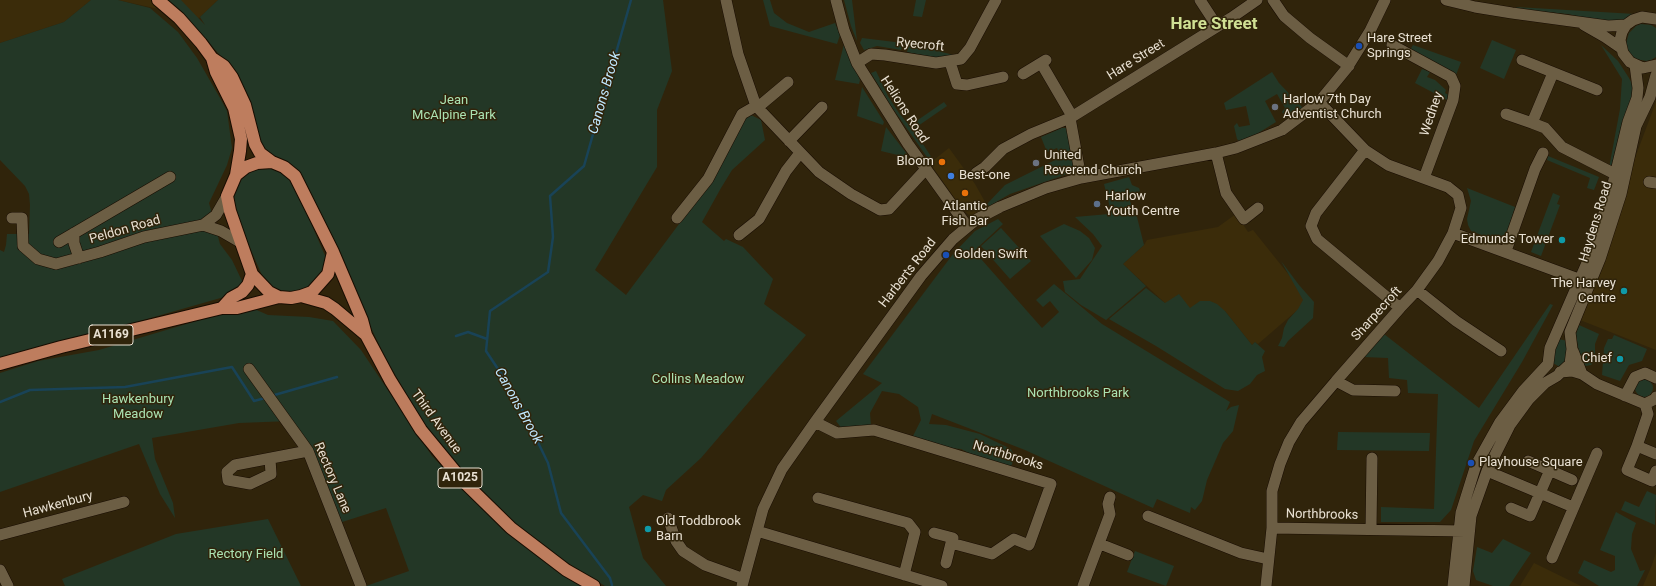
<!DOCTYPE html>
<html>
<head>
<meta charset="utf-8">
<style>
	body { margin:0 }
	canvas { display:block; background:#30240b }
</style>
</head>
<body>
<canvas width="1656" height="586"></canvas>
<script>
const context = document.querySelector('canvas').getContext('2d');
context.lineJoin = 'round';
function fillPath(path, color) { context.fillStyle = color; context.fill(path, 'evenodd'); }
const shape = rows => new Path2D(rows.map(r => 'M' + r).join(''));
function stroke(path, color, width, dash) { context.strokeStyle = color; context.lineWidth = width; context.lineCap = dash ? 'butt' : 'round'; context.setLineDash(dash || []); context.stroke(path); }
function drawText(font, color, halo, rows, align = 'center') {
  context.font = font + ' Roboto,sans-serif'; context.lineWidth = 3; context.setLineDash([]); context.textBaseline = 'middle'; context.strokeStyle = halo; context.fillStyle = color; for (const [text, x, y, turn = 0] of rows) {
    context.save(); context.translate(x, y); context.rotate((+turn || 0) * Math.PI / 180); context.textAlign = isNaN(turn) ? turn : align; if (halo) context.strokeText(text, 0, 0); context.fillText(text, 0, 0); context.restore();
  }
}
const built = shape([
	[0,0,91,0,64,22,0,43],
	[118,0,218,0,199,18],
	[1656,102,1656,350,1575,318],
	[949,148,975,184,989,209,974,219,963,210,930,163],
	[1236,214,1248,232,1253,230,1309,300,1258,344,1255,342,1252,345,1225,311,1190,308,1165,303,1123,264,1144,245,1147,240,1218,227],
	[1656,553,1656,586,1643,586,1652,565],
	[1534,563,1581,586,1520,586]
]);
const green = shape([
	[91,0,118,0,150,8,178,32,197,58,220,98,227,111,232,148,227,165,209,203,220,244,232,260,243,283,240,287,224,297,56,345,0,359,0,250,4,252,6,245,7,234,29,234,30,205,29,194,25,186,0,160,0,43,64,22],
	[166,0,181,0,205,25,200,17,218,0,663,0,672,71,657,110,657,167,595,270,626,295,682,220,730,138,749,114,761,120,765,140,732,170,721,188,702,222,724,241,726,239,743,247,773,279,764,304,806,335,701,458,666,490,662,501,643,495,629,507,643,558,666,586,605,586,552,553,511,523,480,494,441,449,418,414,386,359,363,311,343,260,303,177,288,162,268,153,260,146,226,62,185,16],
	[763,0,770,0,774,13,787,23,809,32,835,23,840,35,837,44,770,26],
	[844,0,852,0,857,41,851,26],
	[916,0,926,0,922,17,913,16],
	[1516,7,1635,14,1623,23,1594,20,1568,14,1517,9],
	[1641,24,1651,25,1656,28,1656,57,1651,60,1646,61,1636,59,1632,56,1627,48,1626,43,1629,33,1636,26],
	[862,38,903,43,901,50,877,46,864,50,860,43],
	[1492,40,1516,50,1504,79,1480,68],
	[844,44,860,80,859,84,835,80],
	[909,44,954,55,937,58,907,52],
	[1413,45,1461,62,1456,75,1410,50],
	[1601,45,1618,61,1629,78,1634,88,1634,99,1612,170,1609,168,1620,109,1622,79],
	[1422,69,1430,72,1427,77,1435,80,1446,90,1445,93,1450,96,1447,100,1415,83],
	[876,71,888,96,899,113,917,135,932,158,929,160,891,106,871,73],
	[1272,72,1279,83,1303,108,1286,117,1282,112,1285,108,1277,94,1265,101,1276,122,1244,142,1241,143,1237,139,1234,126,1237,123,1239,127,1250,125,1246,106,1226,110,1224,103],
	[862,87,884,122,883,125,857,116],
	[944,102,947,106,915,128,912,124],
	[886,127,907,154,906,157,881,151],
	[1062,128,1066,128,1070,132,1076,171,1010,194,989,206,987,204,1005,185,1061,157,1057,148,1047,152,1041,137],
	[1548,156,1599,177,1594,190,1587,188,1590,178,1547,160],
	[265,166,281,172,293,181,326,258,325,271,315,285,304,291,282,293,264,280,233,209,233,199,241,177,252,169],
	[1129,177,1132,185,1139,188,1140,191,1129,199,1137,217,1144,245,1123,264,1146,286,1106,320,1081,305,1065,292,1063,281,1080,279,1102,246,1093,234,1075,217,1109,214,1111,212,1104,184],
	[1467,188,1515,207,1506,238,1504,241,1500,242,1471,231,1468,225,1467,219,1471,201],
	[1553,193,1560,196,1557,204,1560,205,1541,256,1531,252],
	[998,219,1003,224,974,251,1042,328,1059,312,1050,301,1043,307,1036,300,1054,284,1102,324,1230,402,1226,411,1231,407,1239,405,1233,431,1223,443,1207,480,1202,501,1195,510,1191,507,1190,513,1157,499,1153,508,1025,450,932,414,929,424,946,425,980,434,1011,449,1015,457,1009,471,1002,470,961,449,938,447,913,436,921,420,918,407,899,394,882,391,870,413,871,426,846,434,836,421,882,383,863,374,953,254,975,231],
	[1064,224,1080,231,1089,238,1095,248,1092,260,1076,278,1040,236],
	[1001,228,1031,261,1010,279,981,246],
	[1281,261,1299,285,1314,302,1313,318,1288,341,1284,347,1278,346,1282,338,1284,328,1288,320,1298,309,1303,300],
	[1146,288,1165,303,1179,294,1190,308,1200,301,1210,301,1217,304,1225,311,1252,345,1255,342,1265,351,1262,357,1265,371,1257,375,1250,384,1238,391,1225,389,1156,346,1109,319],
	[1550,304,1553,305,1522,362,1474,441,1451,510,1440,522,1381,522,1381,507,1434,509,1438,394,1408,393,1407,380,1389,378,1388,358,1364,357,1384,334,1479,408],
	[252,308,268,315,309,317,333,321,361,350,432,456,504,531,584,586,366,586,409,571,386,508,339,523,290,421,239,423,152,438,155,459,173,503,175,518,160,494,139,444,0,492,0,373,38,361,99,350,220,314],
	[1579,325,1599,334,1595,344,1595,361,1591,365,1586,366,1582,362,1578,347,1576,334],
	[1614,335,1647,349,1642,361,1629,365,1620,381,1602,375,1604,348,1608,339,1612,339],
	[1559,339,1567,341,1569,358,1560,367,1553,363,1553,355],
	'1635 388a9 9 0 1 1 18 0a9 9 0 1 1-18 0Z',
	[1338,432,1430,433,1429,451,1337,450],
	[1647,491,1656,495,1655,525,1621,510,1625,501,1639,507],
	[1616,512,1636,523,1632,534,1631,549,1640,571,1645,570,1637,586,1599,586,1578,573,1584,560,1611,572,1615,570,1615,556,1600,550],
	[268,519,301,586,65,586,62,579,176,534],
	[1503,539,1531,553,1509,586,1493,586,1476,580,1473,571,1477,547,1492,553],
	[1135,551,1174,566,1166,586,1127,572]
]);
const stream = shape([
	[456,336,468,332,487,339],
	[271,396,337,377],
	[0,402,30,390,125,387,232,367,254,401,265,398],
	[612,585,610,578,561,513,548,463,514,393,486,351,490,311,548,272,553,237,550,196,584,166,631,0]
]);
const minor = shape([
	[726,0,738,54,756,106,819,172,851,194,880,210,889,209,926,169],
	[836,0,844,30,857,63,908,144,967,226],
	[1200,0,1217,26],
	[1273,0,1284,16,1310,38,1349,66],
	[1446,0,1475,7,1512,13,1608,26,1626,25],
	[1656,19,1642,17,1633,20,1626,25,1622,32,1620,40,1623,53,1630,62,1643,68,1656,65],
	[1584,25,1605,37,1621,48],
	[1392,45,1451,77,1455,86,1453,100,1424,178],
	[1522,60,1597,90],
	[950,62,957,84,967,85,1003,77],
	[857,63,871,54,885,55,936,63,961,59,970,48,996,0],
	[1041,63,1072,116],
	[1553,73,1532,123,1545,128,1562,147,1615,174],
	[1023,74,1046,60],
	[1319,102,1365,150,1388,165,1448,187,1458,195,1461,208,1453,233,1581,280],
	[757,108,788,82],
	[1506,114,1532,123],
	[1070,118,1081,178],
	[789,141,822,107],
	[1365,150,1316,213,1311,226,1317,239,1400,308],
	[1216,153,1226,193,1244,219,1258,208],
	[976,173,985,167,1003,149,1031,134,1070,118,1231,18,1257,0],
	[1649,182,1656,183],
	[12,218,22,218,23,246,38,259,56,264,100,252,144,237,203,225,216,215,227,196],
	[677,218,708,179,742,114,756,106],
	[203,225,221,231,240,242],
	[74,233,74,243,79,258],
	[739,235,759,219,786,171,800,153],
	[59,242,170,177],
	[1506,251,1535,169,1543,153],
	[1417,290,1438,261,1453,233],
	[249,369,308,451,361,586],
	[1560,372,1572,371,1582,374,1573,351],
	[1582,374,1597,384,1645,404,1648,414,1637,446],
	[1336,381,1400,308,1417,290,1456,321,1501,351],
	[1625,396,1635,377,1645,373,1656,378],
	[1645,404,1655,399,1656,397],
	[815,422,837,433,874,430,1051,484,1029,545,1014,539,992,554,951,543,953,538,934,533],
	[1656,454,1637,446,1627,470,1652,481,1656,471],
	[270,459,271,474,250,484,228,480,227,472,235,465,308,451],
	[1528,461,1572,480],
	[1487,471,1573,507],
	[818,498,908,523,915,532,904,575],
	[1511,508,1530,516,1550,470],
	[1148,516,1241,553,1268,559],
	[668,518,676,541,683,551,705,565,744,579],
	[1272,528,1465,531],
	[1371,529,1372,458],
	[757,531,942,586],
	[0,535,124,502],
	[1100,544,1128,555],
	[1552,558,1597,453],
	[946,563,951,543],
	[0,570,8,586],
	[742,586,763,509,782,469,815,422,921,276,953,239,977,219,1000,207,1046,188,1081,178,1216,153,1236,148,1282,130,1319,102,1347,68,1370,31,1385,0],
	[1083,586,1110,514,1108,504,1110,497],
	[1266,586,1272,528,1272,491,1280,464,1289,442,1301,422,1336,381,1353,390,1395,391],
	[1453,586,1461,513,1476,465,1500,422,1523,391,1548,364,1550,348,1590,256,1611,192,1628,122,1637,98,1638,88,1635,65],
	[1464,586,1471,516,1487,471,1510,425,1529,399,1545,383,1557,376,1570,364,1572,349,1570,332,1600,259,1621,194,1636,126,1650,97,1656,75]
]);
const major = shape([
	[158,0,179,18,201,43,212,58,224,66,232,77,245,105,255,144,260,153,272,162],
	[212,58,216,72,234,108,241,139,240,151,236,175],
	[333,252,328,274,312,292,301,296,291,298,279,297,269,292,252,274,230,211,227,196,236,175,246,167,257,163,272,162,284,167,295,176,333,252,362,320,366,335,390,380,421,430,463,481,511,528,566,570,594,586],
	[301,296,326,303,335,309,366,335],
	[222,308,231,298,242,292,248,285,252,274],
	[0,364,61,347,222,308,237,308,279,297]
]);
const markers = [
	[1359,46,4,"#1a4fb4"],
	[1275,107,4,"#6b7280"],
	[942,162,4,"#e8710a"],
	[1036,163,4,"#6b7280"],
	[951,176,4,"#3f7fe0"],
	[965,193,4,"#e8710a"],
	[1097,204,4,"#5c6f8a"],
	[1562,240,4,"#0f9aa8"],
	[946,255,4,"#1a4fb4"],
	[1624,291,4,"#0f9aa8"],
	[1620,359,4,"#0f9aa8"],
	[1471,463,4,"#1a4fb4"],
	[648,529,4,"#0f9aa8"]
];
const shields = [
	[111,335,44],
	[460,478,44]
];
const shieldNames = [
	["A1169",111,335],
	["A1025",460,478]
];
const poiNames = [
	["Hare Street",1367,39],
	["Springs",1367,54],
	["Harlow 7th Day",1283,100],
	["Adventist Church",1283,115],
	["United",1044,156],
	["Reverend Church",1044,171],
	["Bloom",934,162,"right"],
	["Best-one",959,176],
	["Harlow",1105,197],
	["Youth Centre",1105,212],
	["Atlantic",965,207,"center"],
	["Fish Bar",965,222,"center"],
	["Edmunds Tower",1554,240,"right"],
	["Golden Swift",954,255],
	["The Harvey",1616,284,"right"],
	["Centre",1616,299,"right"],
	["Chief",1612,359,"right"],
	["Playhouse Square",1479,463],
	["Old Toddbrook",656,522],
	["Barn",656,537]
];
const streetNames = [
	["Ryecroft",920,45,6],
	["Hare Street",1136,60,-32],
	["Helions Road",904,110,57],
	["Wedhey",1432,114,-71],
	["Haydens Road",1596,222,-73],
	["Peldon Road",125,230,-16],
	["Harberts Road",908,273,-52],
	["Sharpecroft",1377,314,-48],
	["Third Avenue",436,422,54],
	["Northbrooks",1008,456,17],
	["Rectory Lane",332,478,67],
	["Hawkenbury",58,505,-15],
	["Northbrooks",1322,515,1]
];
const parkNames = [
	["Jean",454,101],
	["McAlpine Park",454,116],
	["Collins Meadow",698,380],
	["Northbrooks Park",1078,394],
	["Hawkenbury",138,400],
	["Meadow",138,415],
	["Rectory Field",246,555]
];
const waterNames = [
	["Canons Brook",605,93,-74],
	["Canons Brook",518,406,61]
];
const districtNames = [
	["Hare Street",1214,25]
];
fillPath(built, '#3b2c0a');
fillPath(green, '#233726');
stroke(stream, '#194357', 2.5);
stroke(minor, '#180c00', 12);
stroke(major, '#180c00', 14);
stroke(minor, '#6c5e44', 11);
stroke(major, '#be7d5e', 12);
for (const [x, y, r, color] of markers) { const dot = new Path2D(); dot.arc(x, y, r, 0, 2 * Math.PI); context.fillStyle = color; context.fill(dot); stroke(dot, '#30240b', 1.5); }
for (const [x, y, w] of shields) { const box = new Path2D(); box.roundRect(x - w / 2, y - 10, w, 20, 3); context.fillStyle = '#30240b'; context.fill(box); stroke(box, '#e9e1d3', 1); }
drawText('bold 12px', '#e9e1d3', null, shieldNames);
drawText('13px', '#e9e1d3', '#30240b', poiNames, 'left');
drawText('13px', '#e9e1d3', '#30240b', streetNames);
drawText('13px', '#aae2b2', '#30240b', parkNames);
drawText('italic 14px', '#bfe8ff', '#30240b', waterNames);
drawText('bold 17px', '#d0e094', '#30240b', districtNames);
</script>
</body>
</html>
